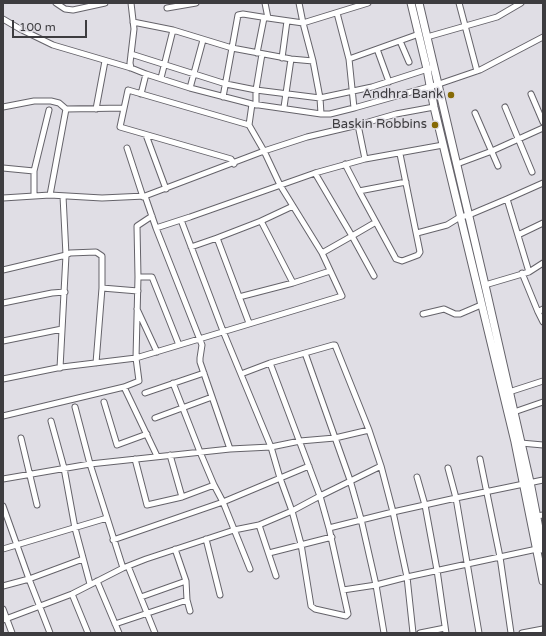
<!DOCTYPE html>
<html>
<head>
<meta charset="utf-8">
<style>
	body { margin:0 }
	#map { position:relative; width:546px; height:636px; overflow:hidden; background:#e0dee5; font-family:"Varela Round",sans-serif }
	canvas { display:block }
	.frame { position:absolute; inset:0; border:4px solid #3d3c3f; pointer-events:none }
	.scale { position:absolute; left:12px; top:20px; width:75px; height:18px; box-sizing:border-box; border:2px solid #3d3c3f; border-top:0; padding-left:5px; font-size:12px; line-height:14px; white-space:nowrap; color:#3d3c3f; -webkit-text-stroke:3px #e0dee5; paint-order:stroke }
</style>
</head>
<body>
<div id="map">
<canvas width="546" height="636"></canvas>
<div class="frame"></div>
<div class="scale">100 m</div>
</div>
<script>
const context = document.querySelector('canvas').getContext('2d');
context.lineJoin = 'round';
const shape = rows => new Path2D(rows.map(r => 'M' + r).join(''));
function stroke(path, color, width, dash) { context.strokeStyle = color; context.lineWidth = width; context.lineCap = dash ? 'butt' : 'round'; context.setLineDash(dash || []); context.stroke(path); }
function drawText(font, color, halo, rows, align = 'center') {
  context.font = font + ' "Varela Round",sans-serif'; context.lineWidth = 3; context.setLineDash([]); context.textBaseline = 'middle'; context.strokeStyle = halo; context.fillStyle = color; for (const [text, x, y, turn = 0] of rows) {
    context.save(); context.translate(x, y); context.rotate((+turn || 0) * Math.PI / 180); context.textAlign = isNaN(turn) ? turn : align; if (halo) context.strokeText(text, 0, 0); context.fillText(text, 0, 0); context.restore();
  }
}
const minor = shape([
	[56,3,65,9,73,10,105,3],
	[131,3,134,29,130,63,131,68],
	[265,3,268,18],
	[299,3,303,23,368,3],
	[459,3,477,71],
	[167,8,196,3],
	[337,13,349,59,354,108],
	[3,19,20,29,53,45,131,68,146,74,190,88,252,104,321,114,330,114,354,108,439,84,480,70,543,37],
	[133,22,173,30],
	[427,37,497,17,521,3],
	[400,41,409,62],
	[377,49,389,82],
	[257,53,264,18],
	[131,54,226,84,256,90,320,98,372,87,434,67],
	[282,58,287,21],
	[349,59,419,34],
	[313,61,291,59,232,48,238,15,243,14,268,18,303,23,313,61,320,98,321,114],
	[161,78,173,30,232,48,223,97],
	[190,88,203,40],
	[141,94,146,74],
	[531,94,543,122],
	[252,104,249,125,264,151,280,185,322,253],
	[256,105,256,90,262,54],
	[3,107,34,101,51,101,59,103,66,109],
	[284,107,291,59],
	[505,107,532,172],
	[96,109,105,61],
	[475,113,498,166],
	[358,125,365,159,443,145],
	[146,135,166,189],
	[127,148,143,197],
	[400,154,420,252,418,255,402,261,396,259,359,191,406,182],
	[234,164,231,159,120,127,128,90,249,125],
	[345,164,359,191],
	[457,164,492,151,543,128],
	[3,168,34,171],
	[315,173,352,236,376,222],
	[50,195,66,109,124,108],
	[34,196,34,171,49,110],
	[145,196,156,228,190,217,315,173,365,159],
	[3,198,50,195,102,198,145,196,264,151,307,137,358,125,396,114,434,107],
	[507,199,543,183],
	[152,216,137,226,138,277,152,277,179,345],
	[181,220,223,331,271,447,280,478,292,511,301,544,311,606,315,609,346,616,348,614,329,528],
	[261,221,293,206],
	[156,228,202,345,200,358,200,362,230,449],
	[417,233,447,225,460,217,469,215,507,199,529,272],
	[518,235,543,223],
	[191,247,217,238],
	[3,270,66,255,63,196],
	[522,273,538,312,543,309],
	[485,285,529,272,543,263],
	[102,288,138,291],
	[239,297,293,283,330,271],
	[3,303,52,293,65,292],
	[137,309,157,352],
	[538,312,543,322],
	[423,314,444,309,455,314,460,314,481,305],
	[249,323,217,238,261,221,293,283],
	[3,341,62,329],
	[305,353,350,480,361,519,376,585,384,633],
	[60,368,66,255,70,253,96,252,102,256,102,288,96,363],
	[241,374,270,363,333,345,335,345,369,430,381,466],
	[3,379,62,367,136,358,138,277],
	[173,383,200,452,214,485,223,502,250,569],
	[124,387,157,456],
	[509,392,543,381],
	[145,393,204,373],
	[104,402,117,445,147,434],
	[75,407,90,464,123,568],
	[514,412,543,402],
	[3,416,124,387,139,381,136,358,342,296,322,253,352,236,374,276],
	[155,418,212,397],
	[51,421,64,468,75,528,90,584],
	[21,438,37,505],
	[521,443,543,445],
	[170,455,182,497],
	[135,459,147,505,182,497,214,485],
	[480,459,500,557,511,633],
	[448,468,456,498,543,480],
	[417,477,425,505,437,570,446,633],
	[3,479,90,464,230,449,271,447,300,441,335,438,369,430],
	[3,506,29,579,50,633],
	[536,516,543,515],
	[259,525,276,576],
	[206,539,220,595],
	[113,540,223,502,309,466],
	[3,549,107,518],
	[175,549,186,581,187,600,190,611],
	[269,553,332,537],
	[128,566,155,633],
	[97,581,119,633],
	[3,586,29,579,83,559],
	[343,590,376,585,407,577,537,549],
	[72,594,88,633],
	[141,597,186,581],
	[3,609,12,633],
	[3,620,72,594,123,568,146,559,234,530,259,525,292,511,320,496,270,363],
	[115,624,187,600],
	[413,633,407,577,393,512,381,466,320,496,329,528,393,512,456,498,479,633],
	[420,633,445,628],
	[522,633,543,629]
]);
const major = shape([
	[411,3,427,69,434,107,515,442,543,581],
	[419,3,485,285,530,482,543,549]
]);
const markers = [
	[451,95,4,"#866a06"],
	[435,125,4,"#866a06"]
];
const poiNames = [
	["Andhra Bank",443,95],
	["Baskin Robbins",427,125]
];
stroke(minor, '#65636a', 7);
stroke(major, '#65636a', 9);
stroke(minor, '#fff', 5);
stroke(major, '#fff', 7);
for (const [x, y, r, color] of markers) { const dot = new Path2D(); dot.arc(x, y, r, 0, 2 * Math.PI); context.fillStyle = color; context.fill(dot); stroke(dot, '#e0dee5', 1.5); }
drawText('13px', '#3d3c3f', '#e0dee5', poiNames, 'right');
</script>
</body>
</html>
